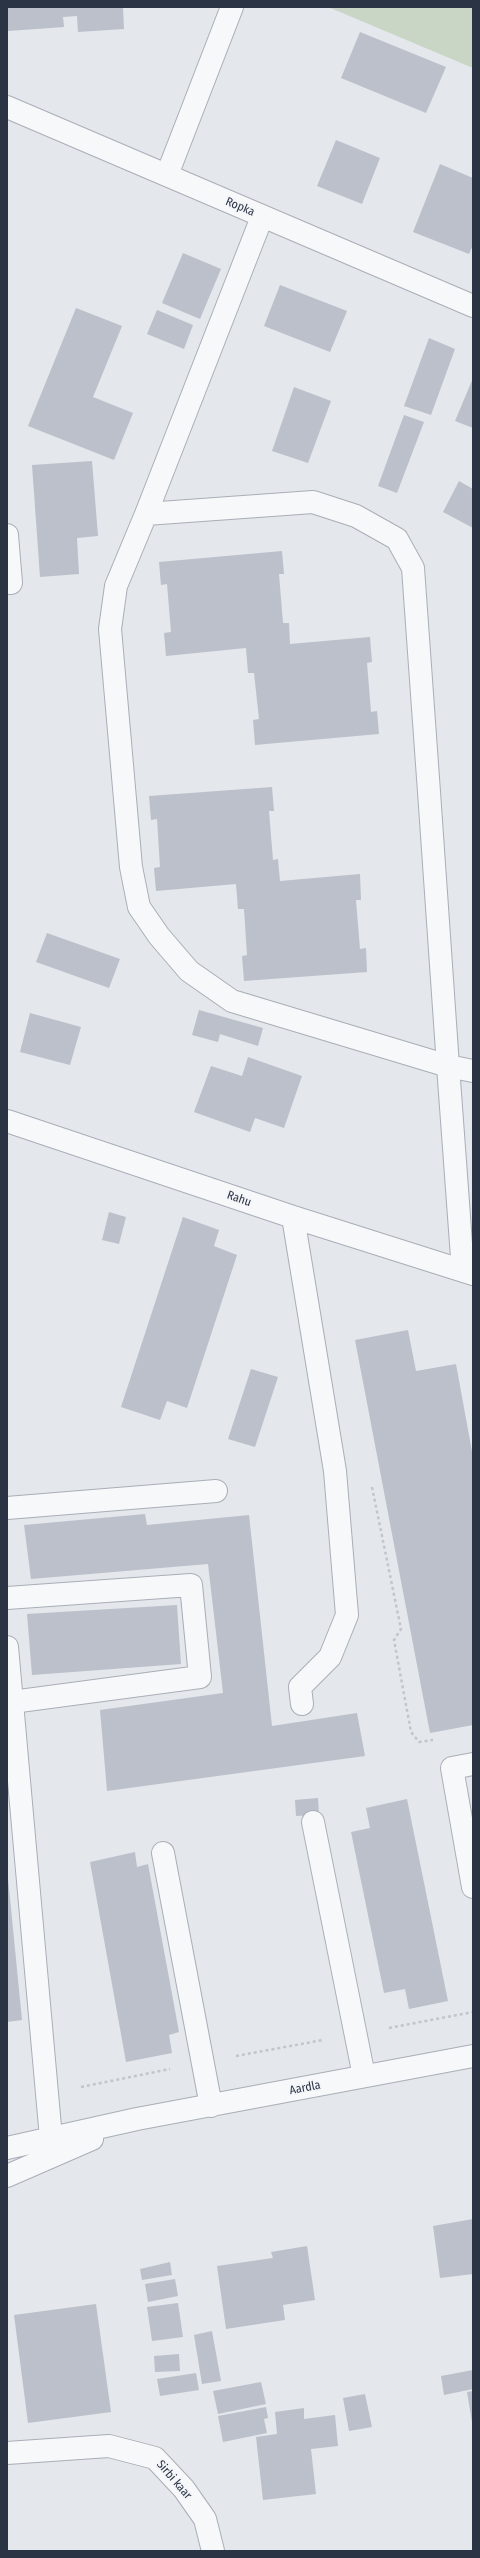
<!DOCTYPE html>
<html>
<head>
<meta charset="utf-8">
<style>
	body { margin:0 }
	#map { position:relative; width:480px; height:2558px; overflow:hidden; background:#e4e7ec; font-family:"Fira Sans Condensed",sans-serif }
	canvas { display:block }
	.frame { position:absolute; inset:0; border:8px solid #2b3445; pointer-events:none }
</style>
</head>
<body>
<div id="map">
<canvas width="480" height="2558"></canvas>
<div class="frame"></div>
</div>
<script>
const context = document.querySelector('canvas').getContext('2d');
context.lineJoin = 'round';
function fillPath(path, color) { context.fillStyle = color; context.fill(path, 'evenodd'); }
const shape = rows => new Path2D(rows.map(r => 'M' + r).join(''));
function stroke(path, color, width, dash) { context.strokeStyle = color; context.lineWidth = width; context.lineCap = dash ? 'butt' : 'round'; context.setLineDash(dash || []); context.stroke(path); }
function drawText(font, color, halo, rows, align = 'center') {
  context.font = font + ' "Fira Sans Condensed",sans-serif'; context.lineWidth = 4; context.setLineDash([]); context.textBaseline = 'middle'; context.strokeStyle = halo; context.fillStyle = color; for (const [text, x, y, turn = 0] of rows) {
    context.save(); context.translate(x, y); context.rotate((+turn || 0) * Math.PI / 180); context.textAlign = isNaN(turn) ? turn : align; if (halo) context.strokeText(text, 0, 0); context.fillText(text, 0, 0); context.restore();
  }
}
const green = shape([
	[328,7,473,7,473,68]
]);
const building = shape([
	[7,7,123,7,124,29,78,32,77,16,63,17,64,27,8,31],
	[360,32,446,67,426,113,341,78],
	[336,140,380,158,362,204,317,186],
	[440,164,473,178,473,245,469,254,413,232],
	[183,253,221,269,200,319,162,303],
	[280,285,347,311,330,352,264,326],
	[76,308,122,326,93,397,133,413,114,460,28,426],
	[157,310,193,325,184,349,147,334],
	[429,338,455,349,431,415,404,406],
	[473,378,473,428,455,421],
	[294,387,331,401,308,463,272,451],
	[404,415,424,422,397,493,378,486],
	[92,461,98,536,77,538,79,574,40,577,32,465],
	[459,481,473,489,473,528,443,512],
	[282,551,284,574,279,574,283,623,289,623,290,644,370,637,372,662,367,663,371,712,377,711,379,734,255,745,253,720,259,719,254,673,248,673,246,648,166,656,164,633,171,632,167,584,161,585,159,562],
	[272,787,274,811,269,811,273,860,278,859,280,881,360,874,361,900,356,900,360,949,366,948,367,972,244,981,242,956,247,955,244,909,238,909,236,884,156,891,154,868,160,867,157,819,151,820,149,796],
	[47,933,120,959,109,988,36,962],
	[199,1010,263,1028,258,1046,220,1034,218,1042,192,1035],
	[30,1013,81,1027,70,1065,20,1052],
	[248,1057,302,1076,284,1128,255,1118,250,1132,194,1112,211,1066,242,1076],
	[109,1212,126,1217,119,1244,102,1240],
	[183,1217,219,1230,214,1246,237,1255,187,1408,167,1401,160,1420,121,1407],
	[408,1330,416,1371,456,1364,473,1457,473,1725,430,1733,355,1340],
	[251,1369,278,1377,255,1447,228,1439],
	[145,1514,147,1525,249,1515,272,1726,357,1713,365,1756,107,1791,100,1710,223,1693,208,1564,31,1579,24,1525],
	[177,1605,181,1664,32,1675,27,1614],
	[318,1798,319,1815,296,1816,295,1800],
	[407,1799,448,2001,409,2009,405,1989,384,1993,351,1832,370,1828,366,1808],
	[135,1852,137,1867,148,1864,179,2032,169,2035,172,2053,126,2062,90,1862],
	[7,1868,22,2020,7,2022],
	[473,2219,473,2274,440,2278,433,2226],
	[307,2246,315,2300,283,2305,285,2320,226,2329,217,2266,273,2258,271,2252],
	[170,2262,172,2275,142,2280,140,2269],
	[175,2279,178,2296,148,2302,145,2284],
	[178,2303,183,2337,152,2341,147,2307],
	[96,2304,111,2412,28,2423,14,2315],
	[212,2331,221,2381,202,2384,194,2335],
	[179,2354,180,2371,155,2372,154,2356],
	[473,2370,473,2389,444,2395,441,2376],
	[196,2373,199,2390,160,2396,157,2379],
	[261,2382,266,2404,218,2414,213,2391],
	[473,2391,473,2422,472,2422,467,2392],
	[365,2394,372,2427,349,2431,343,2398],
	[266,2407,268,2418,264,2419,267,2433,223,2442,218,2416],
	[304,2408,304,2419,335,2415,338,2446,311,2449,316,2494,263,2500,256,2437,277,2434,275,2412]
]);
const path = shape([
	[372,1487,401,1629,394,1640,411,1732,419,1742,433,1740],
	[389,2028,473,2012],
	[236,2056,323,2040],
	[81,2087,170,2069]
]);
const minor = shape([
	[7,107,473,306],
	[167,175,232,7],
	[146,514,262,217],
	[7,535,11,583,7,583],
	[7,1121,293,1217,473,1274],
	[293,1217,335,1471,347,1615,330,1657,300,1687,302,1704],
	[463,1271,448,1066,429,792,413,568,397,539,356,516,313,502,146,514,116,586,110,629,131,867,139,907,159,936,189,971,232,1001,448,1066,473,1071],
	[7,1508,216,1491],
	[7,1598,191,1585,200,1677,12,1702],
	[7,1647,51,2138],
	[473,1764,452,1768,473,1887],
	[313,1822,364,2076],
	[163,1853,211,2106],
	[7,2148,137,2119,473,2056],
	[7,2176,92,2139],
	[7,2453,109,2446,155,2458,184,2489,205,2519,213,2551]
]);
const streetNames = [
	["Ropka",240,207,23],
	["Rahu",239,1199,19],
	["Aardla",305,2088,-11],
	["Sirbi kaar",174,2480,49]
];
fillPath(green, '#c9d6c5');
fillPath(building, '#bbc0ca');
stroke(minor, '#a9aeb7', 24);
stroke(path, '#c2c5cb', 2.5, [3, 3]);
stroke(minor, '#f7f8fa', 22);
drawText('12px', '#2b3445', '#f4f6f9', streetNames);
</script>
</body>
</html>
